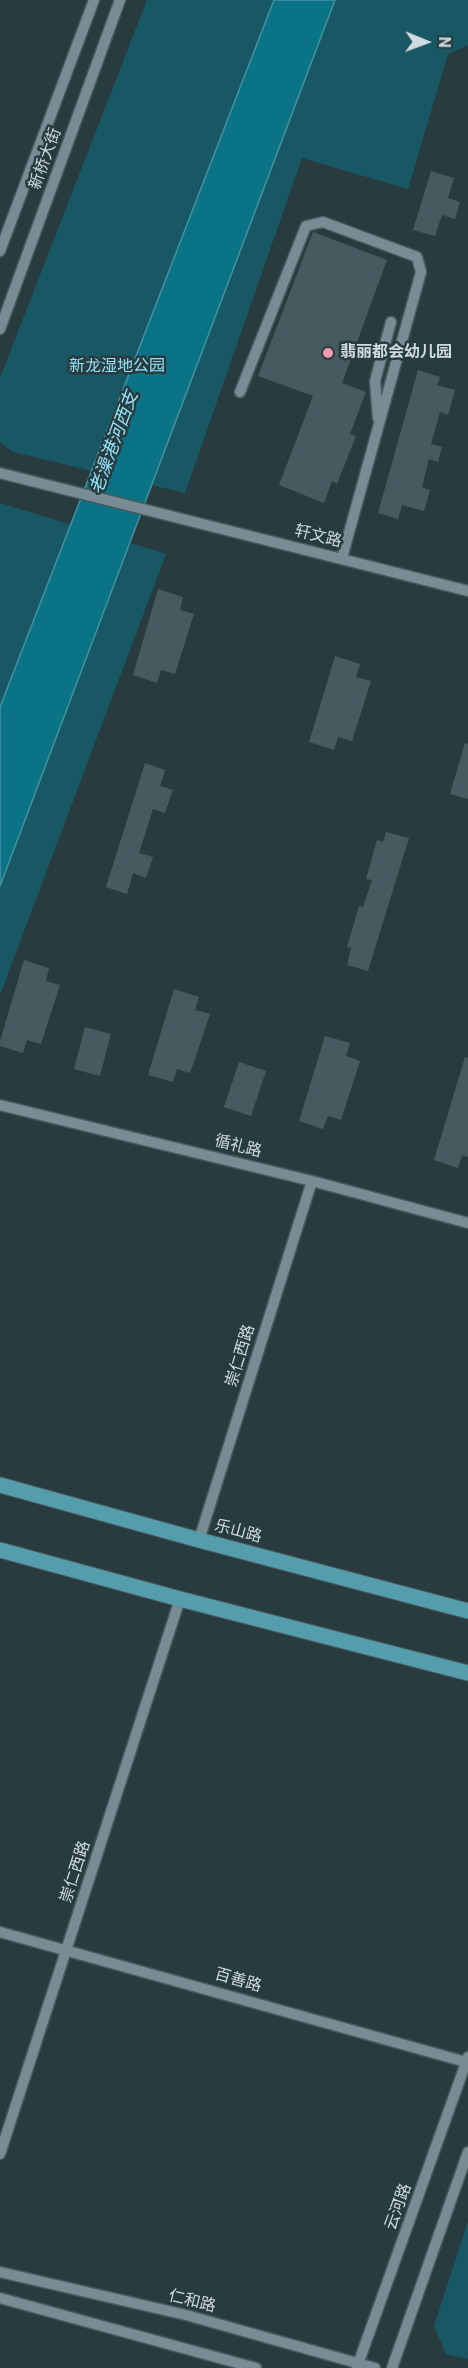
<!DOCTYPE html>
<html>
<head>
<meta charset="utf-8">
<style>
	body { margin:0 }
	#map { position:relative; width:468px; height:2368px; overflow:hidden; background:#283c40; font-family:Roboto,sans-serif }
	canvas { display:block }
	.north { position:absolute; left:396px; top:12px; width:60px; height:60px; -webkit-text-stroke:4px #283c40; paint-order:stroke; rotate:91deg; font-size:16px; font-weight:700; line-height:24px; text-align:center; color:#cfdbde }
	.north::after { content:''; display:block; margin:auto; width:21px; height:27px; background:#cfdbde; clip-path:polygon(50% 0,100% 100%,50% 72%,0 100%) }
</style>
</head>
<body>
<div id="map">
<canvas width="468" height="2368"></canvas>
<div class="north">N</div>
</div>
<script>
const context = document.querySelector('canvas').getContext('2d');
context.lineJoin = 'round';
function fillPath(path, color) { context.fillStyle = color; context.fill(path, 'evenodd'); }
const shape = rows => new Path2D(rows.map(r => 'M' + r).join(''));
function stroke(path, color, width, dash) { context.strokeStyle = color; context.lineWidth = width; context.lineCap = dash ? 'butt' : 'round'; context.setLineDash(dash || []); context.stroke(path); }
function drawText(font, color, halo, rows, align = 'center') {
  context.font = font + ' Roboto,"Noto Sans SC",sans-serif'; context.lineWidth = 5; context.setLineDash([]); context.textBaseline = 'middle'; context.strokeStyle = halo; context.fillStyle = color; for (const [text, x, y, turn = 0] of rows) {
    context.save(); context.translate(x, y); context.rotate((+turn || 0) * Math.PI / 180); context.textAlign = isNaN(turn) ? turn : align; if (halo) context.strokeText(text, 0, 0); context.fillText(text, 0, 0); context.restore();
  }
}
const green = shape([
	[147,0,468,0,468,45,448,54,408,189,302,158,185,493,13,452,0,442,0,378],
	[0,503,166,554,0,995],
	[468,2221,468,2359,446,2354,434,2326]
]);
const water = shape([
	[274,0,335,0,0,886,0,707,274,0]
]);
const building = shape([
	[431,171,454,178,448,198,460,202,455,219,442,215,435,236,413,230],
	[313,232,387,260,342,383,366,392,350,434,356,436,337,484,332,481,324,503,279,485,313,396,258,376],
	[418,370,440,377,437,385,455,390,448,415,440,412,431,444,442,447,438,462,429,459,422,487,430,490,424,511,402,505,398,519,378,513],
	[158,589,183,597,180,610,194,614,175,674,161,670,157,683,133,675],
	[335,656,360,664,356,677,371,681,352,741,338,737,334,750,309,742],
	[465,743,468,744,468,799,450,794],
	[145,763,165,770,160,786,173,790,165,813,153,809,139,853,153,857,146,878,133,873,127,894,106,887],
	[386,832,409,838,368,971,347,965,351,948,347,947,359,906,363,907,372,880,366,879,377,840,383,842],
	[24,960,49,968,46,981,60,985,41,1044,27,1040,23,1053,0,1046,0,1041],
	[174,989,199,997,195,1010,210,1014,190,1073,177,1069,173,1082,148,1075],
	[85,1027,111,1034,100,1076,74,1069],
	[325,1036,350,1043,346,1056,360,1061,341,1120,328,1116,323,1129,299,1121],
	[465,1057,468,1058,468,1157,462,1155,458,1168,434,1160],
	[239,1062,266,1071,251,1116,224,1107]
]);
const minor = shape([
	[0,251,94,0],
	[0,329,120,0],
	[240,392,306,226,323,222,417,257,421,272,342,558],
	[378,418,375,381,391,322],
	[0,473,468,591],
	[0,1105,312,1181,468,1223],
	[199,1540,312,1181],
	[0,1932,466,2062],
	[0,2154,180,1599],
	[0,2272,186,2315,375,2368],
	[0,2298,256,2368],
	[357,2367,468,2057],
	[392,2368,468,2152]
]);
const major = shape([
	[0,1485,199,1540,468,1611],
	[0,1550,180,1599,468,1673]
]);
const markers = [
	[328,353,6,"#f29aae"]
];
const streetNames = [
	["新桥大街",46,159,-70],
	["轩文路",318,537,14],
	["循礼路",238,1147,14],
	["崇仁西路",241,1356,-73],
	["乐山路",238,1532,15],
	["崇仁西路",76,1872,-72],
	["百善路",238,1981,16],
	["云河路",399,2207,-70],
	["仁和路",192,2302,14]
];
const poiNames = [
	["翡丽都会幼儿园",340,353]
];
const parkNames = [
	["新龙湿地公园",117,367]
];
const waterNames = [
	["老澡港河西支",115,443,-70]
];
fillPath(green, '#185865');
fillPath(water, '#0a7386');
stroke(water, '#4592a0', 1.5);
fillPath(building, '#465b60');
stroke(minor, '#495a5e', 13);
stroke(major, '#495a5e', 17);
stroke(minor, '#778d93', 10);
stroke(major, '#549dad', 15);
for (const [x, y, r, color] of markers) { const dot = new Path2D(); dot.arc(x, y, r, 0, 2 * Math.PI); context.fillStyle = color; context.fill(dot); stroke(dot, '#283c40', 2); }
drawText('16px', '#cfdbde', '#283c40', streetNames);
drawText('bold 16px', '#cfdbde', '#283c40', poiNames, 'left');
drawText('16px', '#92e4f8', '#283c40', parkNames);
drawText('italic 18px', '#92e4f8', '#283c40', waterNames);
</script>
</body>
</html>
